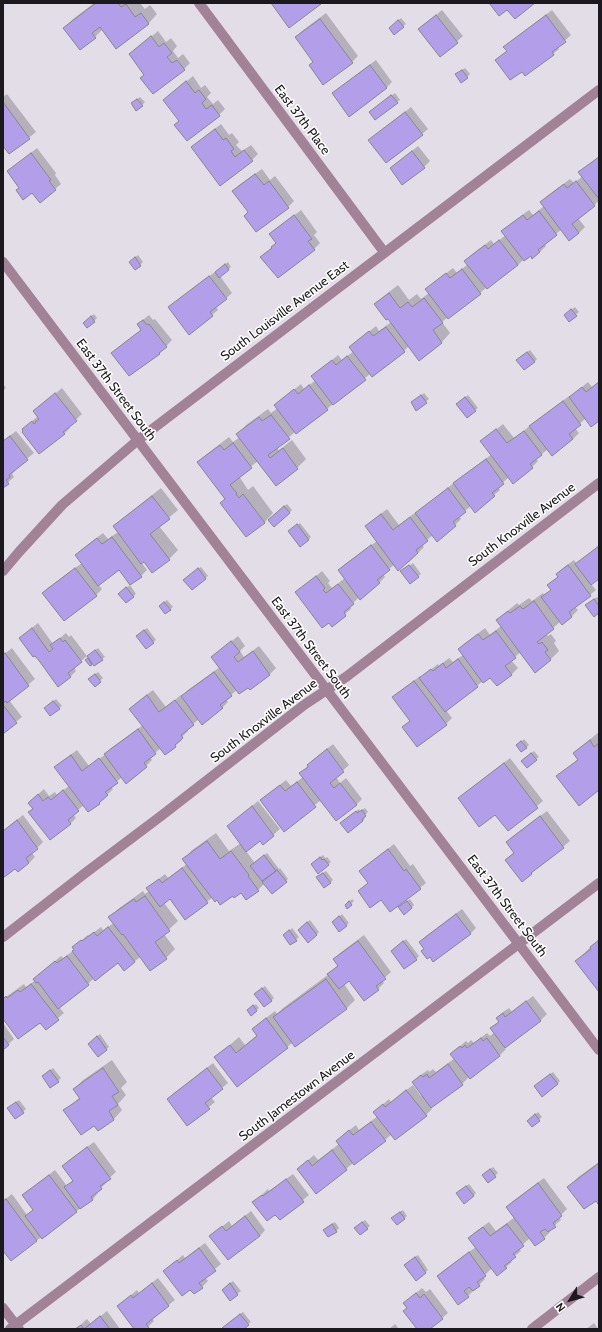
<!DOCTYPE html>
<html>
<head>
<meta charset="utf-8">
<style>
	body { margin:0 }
	#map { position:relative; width:602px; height:1332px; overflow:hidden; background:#e3dde8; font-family:Cabin,sans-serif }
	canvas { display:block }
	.frame { position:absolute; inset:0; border:4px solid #1b191d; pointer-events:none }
	.north { position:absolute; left:550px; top:1280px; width:40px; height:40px; -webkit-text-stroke:3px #fff; paint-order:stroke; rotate:233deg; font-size:11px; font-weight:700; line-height:16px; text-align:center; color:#1b191d }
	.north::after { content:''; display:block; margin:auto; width:14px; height:18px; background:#1b191d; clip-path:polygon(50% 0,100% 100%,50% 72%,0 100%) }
</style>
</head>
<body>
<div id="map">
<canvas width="602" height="1332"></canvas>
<div class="frame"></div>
<div class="north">N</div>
</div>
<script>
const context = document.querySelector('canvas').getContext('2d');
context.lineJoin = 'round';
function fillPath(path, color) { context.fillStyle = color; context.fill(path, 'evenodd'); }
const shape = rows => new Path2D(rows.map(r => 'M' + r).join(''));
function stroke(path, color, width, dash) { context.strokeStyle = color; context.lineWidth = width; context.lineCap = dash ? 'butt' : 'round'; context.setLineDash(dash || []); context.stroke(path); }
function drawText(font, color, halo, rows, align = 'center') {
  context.font = font + ' Cabin,sans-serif'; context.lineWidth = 3; context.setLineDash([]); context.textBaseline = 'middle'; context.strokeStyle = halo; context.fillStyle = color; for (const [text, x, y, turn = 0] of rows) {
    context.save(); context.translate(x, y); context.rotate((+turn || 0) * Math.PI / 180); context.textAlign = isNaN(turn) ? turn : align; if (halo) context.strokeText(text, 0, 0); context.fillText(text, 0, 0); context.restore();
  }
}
const shadow = shape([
	[94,3,140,3,145,9,150,5,157,14,149,23,116,47,103,29,95,37,64,28,73,19],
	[442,10,463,36,441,56,419,29],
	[552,10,571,35,558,47,559,49,553,54,522,71,496,60,507,51,511,42],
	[326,13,358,56,352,62,310,65,314,61,296,37,302,31],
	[401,18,406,24,403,26,393,25],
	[158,31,166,42,171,38,177,46,173,51,178,58,183,54,190,63,184,69,145,74,130,54],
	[376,60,392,82,386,88,333,93,339,88],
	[465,68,470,74,467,77,459,72],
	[193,76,201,88,205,85,211,93,207,97,213,104,218,100,225,109,219,115,180,120,164,100],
	[395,93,400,100,397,102,370,112],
	[7,94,36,132,10,153,3,144,3,97],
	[140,97,145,102,142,105,135,101],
	[411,107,428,129,422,134,370,140],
	[221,124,229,135,232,133,239,142,236,145,242,151,251,145,258,154,252,160,220,184,192,147],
	[418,146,430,161,424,167,391,168],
	[37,148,56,173,55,175,61,184,55,189,33,192,20,187,8,171],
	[599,156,599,201,578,218,585,227,579,233,570,240,562,229,544,244,546,246,540,252,533,257,531,255,524,259,518,265,487,287,480,293,448,317,442,322,450,333,442,342,419,359,409,346,404,351,370,374,327,409,295,432,277,447,279,450,292,440,306,459,297,468,276,485,258,461,239,476,248,490,253,486,273,513,265,522,246,536,226,499,198,462,207,454,229,437,233,442,240,437,238,434,246,425,268,409,271,413,278,408,275,405,301,384,304,389,316,380,313,376,338,355,342,360,354,351,350,347,376,326,379,331,391,322,375,304,384,296,398,285,409,300,417,294,421,299,429,293,432,284,453,268,457,273,468,264,465,261,471,255,491,240,494,244,506,235,503,231,509,225,529,210,533,215,544,206,541,202,547,196,570,179,574,183,583,176,580,172],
	[262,169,270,180,275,176,294,201,288,207,233,191,239,185],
	[301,210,317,232,314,235,320,243,314,249,262,257,277,242,271,234],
	[138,255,143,262,136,269,133,259],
	[228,262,231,267,220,276,232,293,216,307,218,310,212,315,169,307,175,302],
	[575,307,579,312,569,320,568,312],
	[94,314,97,318,94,321,87,320],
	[149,315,153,320,155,319,172,340,159,354,138,324],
	[530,350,537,359,534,362,520,357],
	[599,381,599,419,586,418,575,428,579,433,573,439,552,454,548,449,536,459,538,461,532,467,509,477,498,487,500,490,475,511,471,506,459,516,461,519,455,525,433,535,422,544,424,547,409,562,398,569,395,564,383,574,385,577,379,583,359,597,350,606,351,609,332,625,297,592,322,571,330,581,328,583,332,588,345,578,339,570,345,564,377,541,366,526,372,521,387,509,399,525,416,512,416,513,460,478,492,454,482,441,503,424,514,438,569,396,570,397,588,382,592,387],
	[3,384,6,388,3,391],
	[62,388,82,414,69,426,70,428,64,434,23,429,38,416,34,411],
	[424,393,429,399,416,409,415,400],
	[468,395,478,408,475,410,460,401],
	[16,431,34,453,14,469,15,471,12,474,14,477,3,487,3,441],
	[161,488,178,510,159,526,178,550,169,559,152,572,144,560,141,562,147,570,141,576,119,569,98,584,102,589,96,595,44,593,49,587,82,563,76,555,82,549,103,533,108,539,118,532,114,527,123,518],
	[287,504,292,510,289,513,269,520],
	[300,523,311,537,308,540,292,529],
	[599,545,599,578,591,584,596,590,575,607,578,610,572,616,562,623,560,622,546,634,548,636,551,634,556,641,554,643,559,651,551,659,535,671,521,652,511,660,518,668,512,674,498,685,491,676,483,681,446,710,452,718,446,724,403,727,411,720,393,697,399,692,420,676,421,677,438,664,439,666,449,658,453,662,463,655,459,649,465,643,485,628,490,635,501,626,497,620,517,603,519,605,529,598,532,601,543,593,544,595,552,589,549,585,559,576,557,574,563,568,574,560,577,564],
	[413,563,421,574,418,576,403,570],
	[201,567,208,576,192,589,187,577],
	[130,585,136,594,126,602,122,591],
	[597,597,599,599,599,612,590,602],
	[167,600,173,607,170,609,163,603],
	[38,623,53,644,66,633,69,637,71,635,87,656,74,667,76,671,70,677,20,638],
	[147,628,156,640,153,642,140,633],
	[238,636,245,646,240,651,244,657,259,646,276,668,270,674,250,689,248,686,237,690,226,699,228,702,222,708,199,719,187,729,188,731,180,739,182,740,165,754,161,748,150,757,152,760,146,766,126,782,122,777,111,787,113,789,99,803,88,811,84,805,73,814,76,818,70,824,29,812,33,808,35,797,44,789,49,796,55,792,57,795,69,786,55,767,61,762,77,750,89,766,106,754,111,748,143,725,131,709,136,703,153,690,166,707,181,695,182,696,188,690,220,667,212,657],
	[12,648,35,679,9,700,22,717,3,732,3,655],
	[98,648,105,657,102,659,90,665,87,660,91,654],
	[98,672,103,678,95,685,92,677],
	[56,699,62,706,59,708,48,705],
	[599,732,599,788,557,777,578,759,574,753,583,745],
	[524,739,529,745,526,748,520,743],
	[333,744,349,765,336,777,340,783,346,778,362,799,356,805,321,800,284,830,261,800,286,780,291,786,303,777,301,774,314,759],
	[534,751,539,757,536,759,525,758],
	[510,758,543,801,508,830,495,814,459,799,465,793],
	[258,801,280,829,263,844,260,840,246,851,255,863,267,853,279,869,280,868,288,879,286,881,264,884,258,890,241,891,217,899,213,897,186,918,170,898,164,903,178,921,164,934,175,949,166,958,140,957,134,962,118,962,94,978,88,984,59,1007,64,1013,46,1028,40,1021,3,1017,3,999,24,984,26,987,36,980,41,973,61,956,63,958,73,951,75,949,73,947,88,935,89,936,101,927,103,930,114,923,110,917,118,909,143,891,145,894,149,891,147,888,165,874,168,878,187,864,184,859,192,850,216,833,229,851,241,843,228,826],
	[271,874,272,875,266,880,264,878],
	[365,808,368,812,364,816,365,818,363,821,344,820,359,809,360,811],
	[547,811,570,841,522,881,506,860,514,852,507,842,513,836],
	[23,815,43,842,32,853,35,857,29,863,15,867,3,877,3,831],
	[394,844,410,866,413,864,426,883,420,888,381,898,359,891,369,883,360,871],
	[323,855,325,858,327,857,331,862,318,872,315,862],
	[326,871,333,880,330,883,320,875],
	[352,899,354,901,348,907,349,902],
	[410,899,414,905,411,908,402,905],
	[462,909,476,928,470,934,425,948,420,942,426,936],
	[342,914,349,923,340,931,336,920],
	[310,920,319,932,316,935,302,927],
	[292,928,299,937,291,944,287,933],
	[364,935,391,972,382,980,384,983,378,989,349,980,344,984,355,1000,347,1008,295,1046,292,1043,237,1086,216,1057,239,1037,245,1045,257,1035,253,1029,262,1021,275,1011,277,1014,283,1008,329,974,338,965,334,959,340,953],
	[406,939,419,956,416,959,392,951],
	[599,939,599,990,576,961],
	[265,986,274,998,264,1006,255,994],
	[533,996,547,1014,541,1020,504,1048,506,1049,500,1055,470,1078,469,1077,462,1084,430,1107,432,1109,426,1115,392,1134,385,1140,353,1163,346,1169,298,1169,314,1155,318,1160,339,1144,337,1141,343,1135,356,1125,359,1130,378,1116,375,1112,381,1106,389,1099,391,1102,413,1085,421,1096,423,1095,413,1082,419,1076,428,1070,429,1072,433,1069,436,1072,455,1058,451,1054,466,1041,468,1043,471,1040,474,1043,487,1033,490,1036,495,1032,492,1028,499,1021,497,1018,503,1012,509,1008,512,1012],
	[256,1004,259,1008,251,1015,251,1008],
	[3,1023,14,1039,3,1049],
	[100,1034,109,1047,98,1056,92,1041],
	[112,1060,127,1082,121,1088,126,1095,118,1104,122,1110,114,1119,98,1130,94,1124,65,1110,80,1097,74,1089,83,1080],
	[213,1063,228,1083,211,1097,215,1102,188,1124,168,1099,174,1093],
	[53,1068,61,1078,58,1081,46,1074],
	[553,1072,560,1081,557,1084,538,1084],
	[19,1100,26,1109,16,1118,11,1106],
	[538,1112,542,1117,532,1126,531,1118],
	[94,1142,116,1172,106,1181,107,1182,97,1192,98,1193,93,1199,36,1241,3,1249,3,1201,12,1194,27,1215,34,1209,24,1195,55,1170,67,1186,73,1180,63,1166,69,1160],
	[599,1162,599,1201,569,1187,577,1178],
	[493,1167,498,1173,488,1182,486,1172],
	[293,1174,309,1195,280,1219,276,1213,254,1202,268,1189,269,1191],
	[544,1178,567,1209,559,1217,561,1220,549,1230,550,1232,544,1238,530,1238,519,1248,521,1251,510,1260,512,1262,506,1267,492,1268,483,1277,485,1279,468,1296,438,1276,444,1270,476,1247,470,1238,475,1232,489,1222,496,1231,515,1217,507,1207,513,1201],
	[469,1184,476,1193,473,1196,460,1191],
	[403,1210,407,1216,404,1219,395,1215],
	[251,1211,265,1230,260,1236,211,1236,229,1221,232,1226],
	[365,1220,370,1226,367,1228,358,1225],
	[335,1222,339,1228,336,1231,327,1227],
	[205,1243,221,1264,205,1277,208,1281,202,1287,164,1271,183,1255,185,1258],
	[418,1255,428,1270,416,1279,408,1262],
	[158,1278,175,1300,152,1318,154,1321,146,1329,135,1329,118,1306,137,1290,139,1293],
	[233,1281,241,1291,230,1299,226,1287],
	[422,1288,426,1292,430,1289,448,1313,429,1329,418,1329,404,1303],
	[107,1311,120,1329,76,1329,87,1319,91,1324],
	[243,1312,251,1322,248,1324,242,1329,224,1329,226,1325],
	[594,1323,598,1329,586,1329],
	[395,1324,399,1329,389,1329]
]);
const building = shape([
	[96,3,118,3,121,7,126,4,135,17,141,13,149,24,116,49,100,27,92,33,96,38,80,50,63,28,96,3],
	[271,3,321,3,321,4,289,28,271,3],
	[489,3,535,3,515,19,507,10,499,16,489,3],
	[436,15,458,43,440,57,418,29,436,15],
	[546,15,566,42,552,52,554,55,525,76,522,72,510,80,495,60,507,51,503,47,546,15],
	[320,19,353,63,323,85,309,65,313,62,295,37,320,19],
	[398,20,404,27,394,35,389,28,398,20],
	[151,36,159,47,164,43,172,53,167,57,172,63,177,60,185,70,153,94,140,78,144,75,129,54,151,36],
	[370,65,387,88,349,117,332,93,370,65],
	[462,70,468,78,461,83,455,74,462,70],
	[186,81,195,93,199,90,206,99,202,103,206,109,212,105,220,116,187,141,174,125,179,121,163,100,186,81],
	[391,95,398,103,375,120,369,112,391,95],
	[137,99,143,106,136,111,131,103,137,99],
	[3,102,30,139,9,154,3,146,3,102],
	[405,112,423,135,386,163,368,140,405,112],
	[215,129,223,140,226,138,234,149,231,151,235,157,244,150,253,161,220,186,191,147,215,129],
	[412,151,425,168,402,185,390,168,412,151],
	[31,153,51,180,49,181,56,190,40,203,32,193,23,200,16,190,19,188,7,171,31,153],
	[599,157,599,199,578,172,599,157],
	[255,174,264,185,269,181,289,208,256,232,244,216,248,212,232,191,255,174],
	[576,181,595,206,572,224,579,233,569,241,540,202,564,184,567,188,576,181],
	[539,211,557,235,538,250,540,252,532,259,531,256,524,261,501,231,523,215,527,220,539,211],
	[294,215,312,239,308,241,315,250,278,278,260,257,272,248,271,247,276,243,269,234,294,215],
	[499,240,518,265,487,289,464,261,485,245,488,249,499,240],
	[135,257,141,266,135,270,129,262,135,257],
	[225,264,229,270,219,278,215,272,225,264],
	[462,269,481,294,448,319,425,289,446,273,450,278,462,269],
	[209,276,227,299,210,312,213,316,189,335,168,307,209,276],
	[389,293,400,308,408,302,412,307,424,298,443,323,433,330,442,343,419,361,388,319,386,320,374,304,389,293],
	[571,309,577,316,569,322,564,315,571,309],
	[91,316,95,322,87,328,83,323,91,316],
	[143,320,147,325,149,324,167,347,159,353,160,354,129,376,111,353,141,330,137,324,143,320],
	[386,327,405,352,372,377,349,347,369,331,373,336,386,327],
	[527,352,535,362,524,370,516,360,527,352],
	[347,356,366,380,333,405,311,376,332,360,336,365,347,356],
	[599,382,599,421,591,427,569,397,582,387,586,392,599,382],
	[309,385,328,410,296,434,274,405,294,389,298,394,309,385],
	[55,393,77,421,63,432,65,434,39,454,22,432,23,431,22,429,32,421,34,424,36,422,35,422,39,419,33,411,55,393],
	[421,395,427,403,416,411,411,402,421,395],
	[465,397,476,411,467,418,456,404,465,397],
	[563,401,581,425,569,434,573,439,552,456,529,426,563,401],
	[271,415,290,439,268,455,270,458,283,448,298,469,276,486,236,434,259,417,262,421,271,415],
	[496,429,507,443,524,431,542,455,530,464,533,468,513,484,480,441,496,429],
	[10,436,28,460,9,475,10,477,6,480,9,484,3,488,3,441,10,436],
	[233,443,252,468,230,485,237,493,236,494,239,498,243,494,265,523,246,537,220,503,225,499,197,462,220,445,224,450,233,443],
	[486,459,504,484,492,493,495,496,475,513,453,483,486,459],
	[448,488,466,512,453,522,456,526,437,542,415,513,448,488],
	[152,496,170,519,150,534,170,560,152,573,144,562,141,564,113,526,152,496],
	[284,506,290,513,274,527,268,520,284,506],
	[381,514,393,530,410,517,428,541,416,550,418,553,398,571,365,526,381,514],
	[297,524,309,540,300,547,288,531,297,524],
	[112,537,142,577,130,585,119,570,98,586,75,555,97,538,102,544,112,537],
	[371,545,390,570,377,580,380,583,360,600,338,570,371,545],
	[599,546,599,579,591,585,575,564,599,546],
	[409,565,419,577,410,584,400,571,409,565],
	[568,565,591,596,569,612,572,617,562,625,541,597,551,590,547,585,558,577,556,574,568,565],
	[75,568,97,596,64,621,42,593,75,568],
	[198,568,206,579,192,590,183,580,198,568],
	[316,576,325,588,323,590,326,593,338,584,354,604,344,612,346,616,332,627,329,623,322,628,295,592,316,576],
	[126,587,134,597,126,603,118,594,126,587],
	[594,599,599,606,599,613,594,617,585,605,594,599],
	[534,601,554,629,537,642,539,644,542,642,548,650,545,652,551,660,535,673,496,620,508,611,510,613,520,606,523,609,534,601],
	[164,602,171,610,165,614,159,606,164,602],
	[32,628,49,652,53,649,50,645,60,638,63,642,65,640,82,662,68,673,71,677,58,687,40,662,35,656,33,657,19,638,32,628],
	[144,630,154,643,146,649,136,636,144,630],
	[496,631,516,658,505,666,512,675,497,686,490,678,483,683,458,649,478,634,483,640,496,631],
	[231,641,240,652,234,657,238,662,253,651,270,675,250,690,248,688,239,694,211,657,231,641],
	[95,650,103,660,94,666,87,656,95,650],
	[5,653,29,686,7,703,6,701,3,703,3,655,5,653],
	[88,658,92,665,90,666,85,660,88,658],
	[458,659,478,687,445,712,419,678,431,669,433,671,443,663,446,668,458,659],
	[214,672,232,696,220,705,223,708,202,725,181,696,214,672],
	[95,674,101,682,95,687,88,679,95,674],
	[414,681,447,725,417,747,402,727,410,721,392,697,414,681],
	[147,695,159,712,175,700,194,725,181,735,183,738,175,745,176,747,165,755,129,709,147,695],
	[53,701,60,709,50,716,44,708,53,701],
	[3,705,17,723,3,734,3,705],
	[138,729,156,754,144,763,147,767,126,784,104,754,138,729],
	[590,740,594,747,599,743,599,790,579,806,556,776,578,760,573,753,590,740],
	[521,741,527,748,521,752,516,745,521,741],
	[327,749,344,772,330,783,334,788,340,783,357,805,336,821,299,773,308,767,307,765,327,749],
	[531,753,537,760,527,768,521,761,531,753],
	[71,755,82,771,99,758,118,783,105,792,108,795,99,803,100,804,88,812,54,767,71,755],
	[504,763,538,808,508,831,495,815,479,827,458,798,504,763],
	[297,782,316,807,284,832,260,800,280,785,285,791,297,782],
	[63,790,79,811,68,820,71,824,50,840,28,812,33,809,28,803,38,794,43,801,48,797,51,800,63,790],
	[252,806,274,836,263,845,260,841,246,852,227,826,252,806],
	[362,810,366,816,362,819,363,821,348,833,340,823,356,811,357,813,362,810],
	[540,816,564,848,531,873,532,874,522,882,505,860,514,853,506,842,540,816],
	[17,820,38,849,26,858,29,863,18,872,15,869,3,878,3,831,17,820],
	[207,841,220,859,231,851,249,875,248,876,259,891,246,900,241,893,234,898,233,896,220,905,217,900,215,902,182,859,207,841],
	[388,849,404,871,406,869,421,889,390,912,381,900,370,908,358,891,368,883,359,871,388,849],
	[264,855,276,871,262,881,250,866,264,855],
	[320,857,322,860,324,859,329,865,318,874,311,864,320,857],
	[182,868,208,903,185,920,170,899,160,907,146,888,159,879,162,883,182,868],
	[277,870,287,882,272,894,262,882,277,870],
	[323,873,331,883,324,888,316,877,323,873],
	[145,896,170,931,155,942,167,959,150,971,123,934,122,935,108,917,134,899,136,902,145,896],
	[349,901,352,905,347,909,345,905,349,901],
	[407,901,412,908,404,915,398,907,407,901],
	[456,914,471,934,433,962,430,957,427,959,421,951,424,949,419,942,456,914],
	[339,916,347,926,339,932,332,922,339,916],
	[307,922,317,935,308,943,298,930,307,922],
	[108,927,135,962,124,971,118,963,95,981,72,951,74,950,72,947,81,940,82,941,94,932,97,936,108,927],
	[289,930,297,941,290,945,283,935,289,930],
	[599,940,599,992,575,961,591,949,590,947,599,940],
	[358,941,386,979,376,986,379,990,364,1001,349,981,339,989,327,974,338,966,333,959,358,941],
	[403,941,417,960,404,969,391,951,403,941],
	[67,956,89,985,58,1009,38,982,36,983,33,979,55,961,57,963,67,956],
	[326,979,347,1009,295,1047,273,1017,326,979],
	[31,984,59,1020,46,1030,40,1023,18,1039,3,1019,3,999,6,996,7,998,18,990,20,992,31,984],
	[262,988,272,1001,264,1007,254,994,262,988],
	[526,1001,541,1021,505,1048,490,1028,499,1022,496,1018,503,1013,505,1017,526,1001],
	[253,1005,257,1011,251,1016,247,1010,253,1005],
	[266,1018,288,1048,237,1087,214,1057,230,1045,236,1053,257,1036,252,1029,266,1018],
	[97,1036,107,1050,98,1057,88,1044,97,1036],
	[3,1037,9,1045,3,1050,3,1037],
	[481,1038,483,1041,487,1038,500,1056,470,1079,450,1054,460,1046,462,1048,465,1045,467,1048,481,1038],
	[448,1064,463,1085,431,1108,412,1082,421,1075,423,1077,427,1074,429,1078,448,1064],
	[103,1068,119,1092,112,1096,118,1105,109,1111,114,1120,98,1131,94,1126,81,1135,63,1110,80,1099,73,1089,103,1068],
	[207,1068,223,1089,205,1103,210,1109,187,1126,167,1099,207,1068],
	[50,1070,59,1082,50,1088,42,1076,50,1070],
	[550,1074,558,1084,542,1097,534,1086,550,1074],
	[406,1090,427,1116,395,1140,373,1112,383,1104,385,1107,406,1090],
	[16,1102,24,1113,15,1119,7,1108,16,1102],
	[535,1114,540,1121,532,1127,527,1121,535,1114],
	[371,1122,386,1141,354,1165,336,1141,349,1130,353,1135,371,1122],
	[87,1147,111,1179,100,1186,102,1189,91,1197,93,1200,80,1209,64,1187,73,1181,62,1166,87,1147],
	[332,1150,347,1170,316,1194,297,1169,308,1160,312,1166,332,1150],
	[599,1163,599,1203,598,1204,596,1201,584,1209,567,1187,599,1163],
	[490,1169,496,1177,488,1183,482,1175,490,1169],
	[49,1175,77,1212,42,1239,25,1216,33,1210,22,1195,49,1175],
	[286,1179,304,1202,280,1220,275,1215,267,1221,252,1202,262,1195,263,1196,286,1179],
	[538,1183,562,1216,553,1223,556,1227,548,1232,545,1229,540,1232,545,1239,535,1246,506,1207,538,1183],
	[466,1186,474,1196,464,1204,456,1193,466,1186],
	[6,1199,37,1241,11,1261,3,1251,3,1201,6,1199],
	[400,1212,405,1219,397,1225,391,1218,400,1212],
	[245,1216,260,1236,228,1260,209,1236,222,1226,226,1231,245,1216],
	[362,1222,368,1229,360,1235,354,1228,362,1222],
	[332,1224,337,1232,328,1237,323,1230,332,1224],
	[507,1224,524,1246,513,1254,516,1257,504,1266,507,1268,497,1276,468,1238,483,1227,490,1236,507,1224],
	[199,1248,216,1271,199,1283,203,1288,194,1294,190,1290,182,1296,163,1271,177,1260,179,1263,199,1248],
	[469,1252,486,1276,477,1282,480,1286,473,1291,469,1287,464,1291,469,1297,458,1305,437,1276,469,1252],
	[415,1257,426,1273,416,1281,404,1265,415,1257],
	[152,1283,169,1306,146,1324,149,1328,148,1329,134,1329,117,1306,131,1295,133,1298,152,1283],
	[230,1283,238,1295,230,1301,222,1290,230,1283],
	[416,1293,420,1298,424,1294,443,1319,430,1329,417,1329,403,1311,407,1308,403,1303,416,1293],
	[240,1314,249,1325,244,1329,223,1329,222,1328,240,1314],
	[100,1316,110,1329,75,1329,81,1325,84,1329,100,1316]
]);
const minor = shape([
	[199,3,384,252],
	[3,262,599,1050],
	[3,571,19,552,62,505,138,440,599,90],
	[3,937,84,874,161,816,304,705,346,677,599,483],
	[3,1308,19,1329],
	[10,1329,599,883],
	[532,1329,599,1277]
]);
const streetNames = [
	["East 37th Place",302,120,53],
	["South Louisville Avenue East",285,311,-37],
	["East 37th Street South",116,390,53],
	["South Knoxville Avenue",522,525,-37],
	["East 37th Street South",311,648,53],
	["South Knoxville Avenue",264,721,-37],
	["East 37th Street South",507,906,53],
	["South Jamestown Avenue",297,1096,-37]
];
fillPath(shadow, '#0003');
fillPath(building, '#b39ee9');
stroke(building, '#888690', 1);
stroke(minor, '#a18297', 10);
drawText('13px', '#1b191d', '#fff', streetNames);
</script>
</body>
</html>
